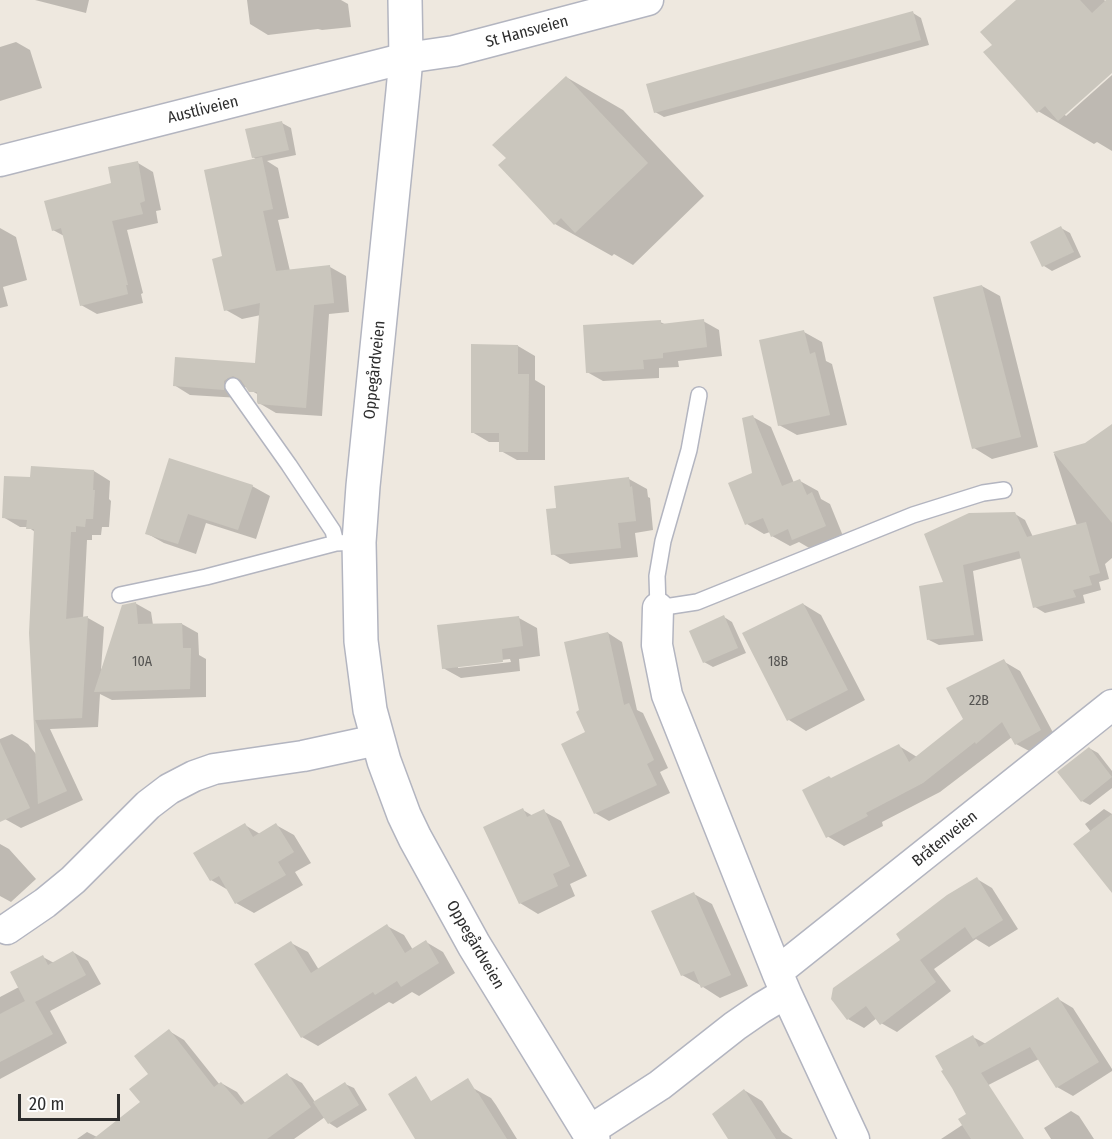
<!DOCTYPE html>
<html>
<head>
<meta charset="utf-8">
<style>
	body { margin:0 }
	#map { position:relative; width:1112px; height:1139px; overflow:hidden; background:#eee8df; font-family:"Fira Sans Condensed",sans-serif }
	canvas { display:block }
	.scale { position:absolute; left:18px; top:1094px; width:102px; height:27px; box-sizing:border-box; border:3px solid #2d2d2d; border-top:0; padding-left:8px; font-size:18px; line-height:21px; white-space:nowrap; color:#2d2d2d; -webkit-text-stroke:4px #fff; paint-order:stroke }
</style>
</head>
<body>
<div id="map">
<canvas width="1112" height="1139"></canvas>
<div class="scale">20 m</div>
</div>
<script>
const context = document.querySelector('canvas').getContext('2d');
context.lineJoin = 'round';
function fillPath(path, color) { context.fillStyle = color; context.fill(path, 'evenodd'); }
const shape = rows => new Path2D(rows.map(r => 'M' + r).join(''));
function stroke(path, color, width, dash) { context.strokeStyle = color; context.lineWidth = width; context.lineCap = dash ? 'butt' : 'round'; context.setLineDash(dash || []); context.stroke(path); }
function drawText(font, color, halo, rows, align = 'center') {
  context.font = font + ' "Fira Sans Condensed",sans-serif'; context.lineWidth = 4.5; context.setLineDash([]); context.textBaseline = 'middle'; context.strokeStyle = halo; context.fillStyle = color; for (const [text, x, y, turn = 0] of rows) {
    context.save(); context.translate(x, y); context.rotate((+turn || 0) * Math.PI / 180); context.textAlign = isNaN(turn) ? turn : align; if (halo) context.strokeText(text, 0, 0); context.fillText(text, 0, 0); context.restore();
  }
}
const shadow = shape([
	[35,0,89,0,86,13],
	[247,0,341,0,348,4,351,27,322,30,318,29,268,35,250,24],
	[1018,0,1104,0,1112,6,1112,71,1064,114,1066,116,1112,75,1112,151,1097,142,1094,144,1038,111,994,45],
	[913,13,921,18,929,45,664,117,655,112],
	[16,42,30,50,42,88,0,101,0,47],
	[566,77,623,110,704,196,633,265,614,254,612,256,555,224,508,158],
	[282,123,291,128,296,155,267,161,278,168,289,218,278,220,290,271,330,267,346,276,349,312,329,314,322,416,276,413,259,403,259,395,250,390,247,386,240,391,240,398,190,395,174,385,257,365,261,315,242,319,226,310,224,258,257,160,253,157],
	[138,163,153,172,161,210,156,211,158,223,127,230,143,293,141,294,143,303,97,314,81,305,64,236,53,230,113,184],
	[0,228,16,237,27,280,3,287,8,306,0,308],
	[1061,228,1070,233,1081,257,1052,271,1044,266],
	[982,286,1000,296,1038,447,992,459,974,448],
	[703,321,719,330,722,356,678,361,679,367,659,368,659,378,603,381,587,372,660,322,667,325],
	[804,332,822,342,826,361,832,364,847,425,797,435,779,425],
	[472,346,518,346,535,356,535,380,545,386,545,460,517,460,501,451,501,442,489,442,472,432],
	[753,417,771,427,794,483,800,481,818,491,821,499,830,504,843,536,811,549,799,542,790,546,772,536,770,532,764,534,747,524,753,474],
	[1112,431,1112,558,1105,564,1109,579,1099,582,1101,590,1083,595,1085,603,1045,613,1035,607,1022,558,973,571,983,641,939,645,929,640,945,584,926,535,1015,514,1025,520,1033,537,1077,526,1054,454,1085,444],
	[170,460,252,486,270,496,256,539,206,523,196,554,164,543,146,533],
	[94,471,110,481,109,499,111,501,109,527,102,527,101,535,92,535,92,540,87,540,83,619,88,618,104,627,101,670,135,603,151,612,153,625,182,624,198,633,199,655,206,659,206,697,112,700,100,694,98,727,50,729,83,800,21,828,5,819,0,808,0,739,12,734,28,744,36,754,30,633,35,532,28,527,20,527,3,517,32,479],
	[629,479,647,489,648,497,650,498,653,530,635,533,638,557,570,564,553,554,558,509],
	[803,604,821,615,865,700,806,731,789,720,744,634],
	[724,617,732,622,746,653,713,667,704,662],
	[519,618,537,628,540,656,519,659,520,671,461,678,443,668],
	[510,659,511,662,458,668,458,665],
	[608,633,622,642,637,710,643,713,668,768,660,772,670,793,609,821,595,813,587,733],
	[1003,661,1020,671,1057,740,1033,753,1016,744,1012,737,940,792,882,822,883,826,844,846,827,836,833,779,899,746,917,757,965,720],
	[1089,748,1098,753,1112,771,1112,788,1090,805,1082,801],
	[1104,809,1112,814,1112,887,1091,832,1085,824],
	[523,810,533,816,543,811,561,821,587,876,570,884,575,896,538,914,520,903],
	[245,825,260,834,276,825,294,835,311,863,295,872,303,885,254,913,236,903,228,890,211,880],
	[0,844,9,849,36,879,11,902,0,896],
	[977,879,992,888,1018,929,989,947,976,939,934,969,951,991,897,1032,881,1023,877,1018,864,1028,848,1019,902,940],
	[694,894,712,904,748,986,720,998,703,987,701,985,700,985,682,975],
	[387,926,404,935,413,950,426,942,443,952,455,973,419,996,412,992,393,1004,389,1002,318,1046,302,1037,291,943,308,952,319,970],
	[73,952,88,961,101,984,50,1011,67,1043,0,1079,0,997,19,987,43,957,54,963],
	[1058,999,1073,1008,1112,1069,1112,1071,1073,1096,1057,1087,1039,1059,967,1096,973,1037,986,1044],
	[169,1031,184,1040,220,1085,221,1083,237,1092,246,1104,287,1075,302,1083,315,1102,345,1084,354,1088,367,1110,337,1128,329,1123,325,1117,294,1139,77,1139,87,1132,97,1137,142,1103,150,1074],
	[473,1088,491,1098,496,1105,517,1139,417,1139],
	[744,1090,762,1101,782,1132,793,1139,730,1139],
	[1071,1111,1079,1116,1094,1139,1051,1139,1044,1128],
	[973,1118,999,1139,941,1139]
]);
const building = shape([
	[1016,0,1080,0,1092,13,1106,0,1112,0,1112,73,1058,121,1045,106,1037,113,983,52,992,45,980,32],
	[913,11,921,40,654,113,646,84],
	[566,76,648,163,575,233,561,218,554,225,516,184,498,165,506,158,492,145],
	[282,121,289,150,252,158,245,129],
	[262,157,273,209,263,211,276,271,330,265,334,303,314,305,306,408,258,404,257,402,257,392,249,392,241,380,233,376,228,378,224,381,224,390,173,386,175,357,255,363,260,303,224,311,212,259,222,256,204,170],
	[138,161,145,201,140,203,143,214,112,221,128,285,126,285,128,294,80,306,61,228,52,231,44,201,111,183,108,167],
	[1061,226,1074,252,1042,267,1030,242],
	[982,285,1021,437,972,449,933,297],
	[704,319,707,347,663,353,663,358,643,360,644,369,586,373,583,325,661,320,661,324],
	[804,330,810,354,815,352,830,415,778,426,759,340],
	[471,344,518,345,518,374,529,374,528,452,499,452,499,433,471,433],
	[753,415,782,486,800,479,807,495,812,492,826,526,792,540,788,529,771,537,763,518,745,525,728,483,752,473,742,418],
	[1112,424,1112,523,1053,452,1085,443],
	[169,458,253,485,238,530,188,514,178,544,145,534],
	[31,466,94,470,93,490,95,490,93,519,86,519,85,527,76,526,76,532,71,532,66,619,88,616,82,718,35,720,67,791,38,804,29,633,34,529,26,529,27,520,2,518,4,476,30,477],
	[629,477,630,487,632,486,636,521,618,523,621,548,551,555,546,509,556,508,554,486],
	[1015,512,1027,537,1086,522,1100,573,1089,576,1092,585,1073,590,1076,597,1033,608,1019,551,963,565,974,635,927,640,919,586,943,582,924,534,969,513],
	[136,602,138,624,182,623,183,648,191,648,190,689,94,692,122,605],
	[803,603,848,690,787,721,742,633],
	[724,615,738,648,703,663,689,631],
	[519,616,523,646,502,649,503,662,442,669,437,625],
	[608,632,624,705,629,703,654,760,647,764,657,785,594,814,561,744,585,732,576,712,579,710,564,642],
	[1004,659,1041,730,1015,745,1002,722,976,744,975,742,923,783,866,813,868,816,826,838,802,790,829,776,831,778,899,744,909,762,963,719,946,688],
	[0,742,30,808,0,822],
	[1089,747,1112,777,1081,802,1057,772],
	[523,808,527,817,544,809,570,866,553,874,558,886,519,904,483,827],
	[1112,814,1112,893,1073,844],
	[245,823,253,837,276,823,294,852,278,862,286,875,235,904,219,876,210,881,193,853],
	[977,877,1003,920,973,939,965,927,920,960,936,982,880,1025,866,1006,847,1020,831,999,833,988,900,940,896,934,947,895],
	[694,892,731,975,701,988,694,971,681,976,651,911],
	[387,924,405,953,426,940,439,963,401,987,397,981,375,995,373,992,301,1038,254,964,291,941,311,973],
	[73,951,86,975,35,1002,53,1034,0,1062,0,1014,25,1001,10,972,43,955,48,965],
	[1058,997,1099,1062,1056,1088,1030,1047,981,1073,1024,1139,971,1139,958,1119,966,1114,952,1088,941,1071,943,1070,935,1056,973,1035,979,1047],
	[169,1029,214,1087,221,1082,241,1105,287,1073,311,1107,267,1139,93,1139,140,1102,129,1089,148,1074,134,1056],
	[416,1076,431,1101,468,1078,477,1093,478,1093,507,1139,415,1139,388,1094],
	[345,1082,359,1105,328,1124,313,1102],
	[744,1089,776,1139,728,1139,712,1114]
]);
const lane = shape([
	[233,386,289,465,333,531,336,543],
	[699,395,689,450,663,541,657,576,658,608,697,602,913,515,983,493,1004,490],
	[120,595,206,577,336,543,359,542]
]);
const street = shape([
	[0,161,406,58,454,51,648,0],
	[658,608,657,645,667,695,777,972],
	[7,929,45,903,73,880,148,805,169,789,194,776,214,769,303,756,377,740],
	[786,993,854,1139],
	[589,1131,660,1085,735,1026,761,1008,786,993,777,972,1112,705]
]);
const secondary = shape([
	[405,0,406,58,403,91,363,486,359,542,361,641,370,710,384,761,404,815,415,838,474,945,593,1139]
]);
const numberNames = [
	["10A",142,662],
	["18B",778,662],
	["22B",979,701]
];
const streetNames = [
	["St Hansveien",527,32,-15],
	["Austliveien",203,110,-14],
	["Oppegårdveien",375,370,-84],
	["Bråtenveien",945,839,-39],
	["Oppegårdveien",475,945,60]
];
fillPath(shadow, '#0003');
fillPath(building, '#cac6bd');
stroke(lane, '#b3b5c0', 18);
stroke(street, '#b3b5c0', 33);
stroke(secondary, '#b3b5c0', 36);
stroke(lane, '#fff', 15);
stroke(street, '#fff', 30);
stroke(secondary, '#fff', 33);
drawText('14px', '#545351', null, numberNames);
drawText('16px', '#2d2d2d', '#fff', streetNames);
</script>
</body>
</html>
